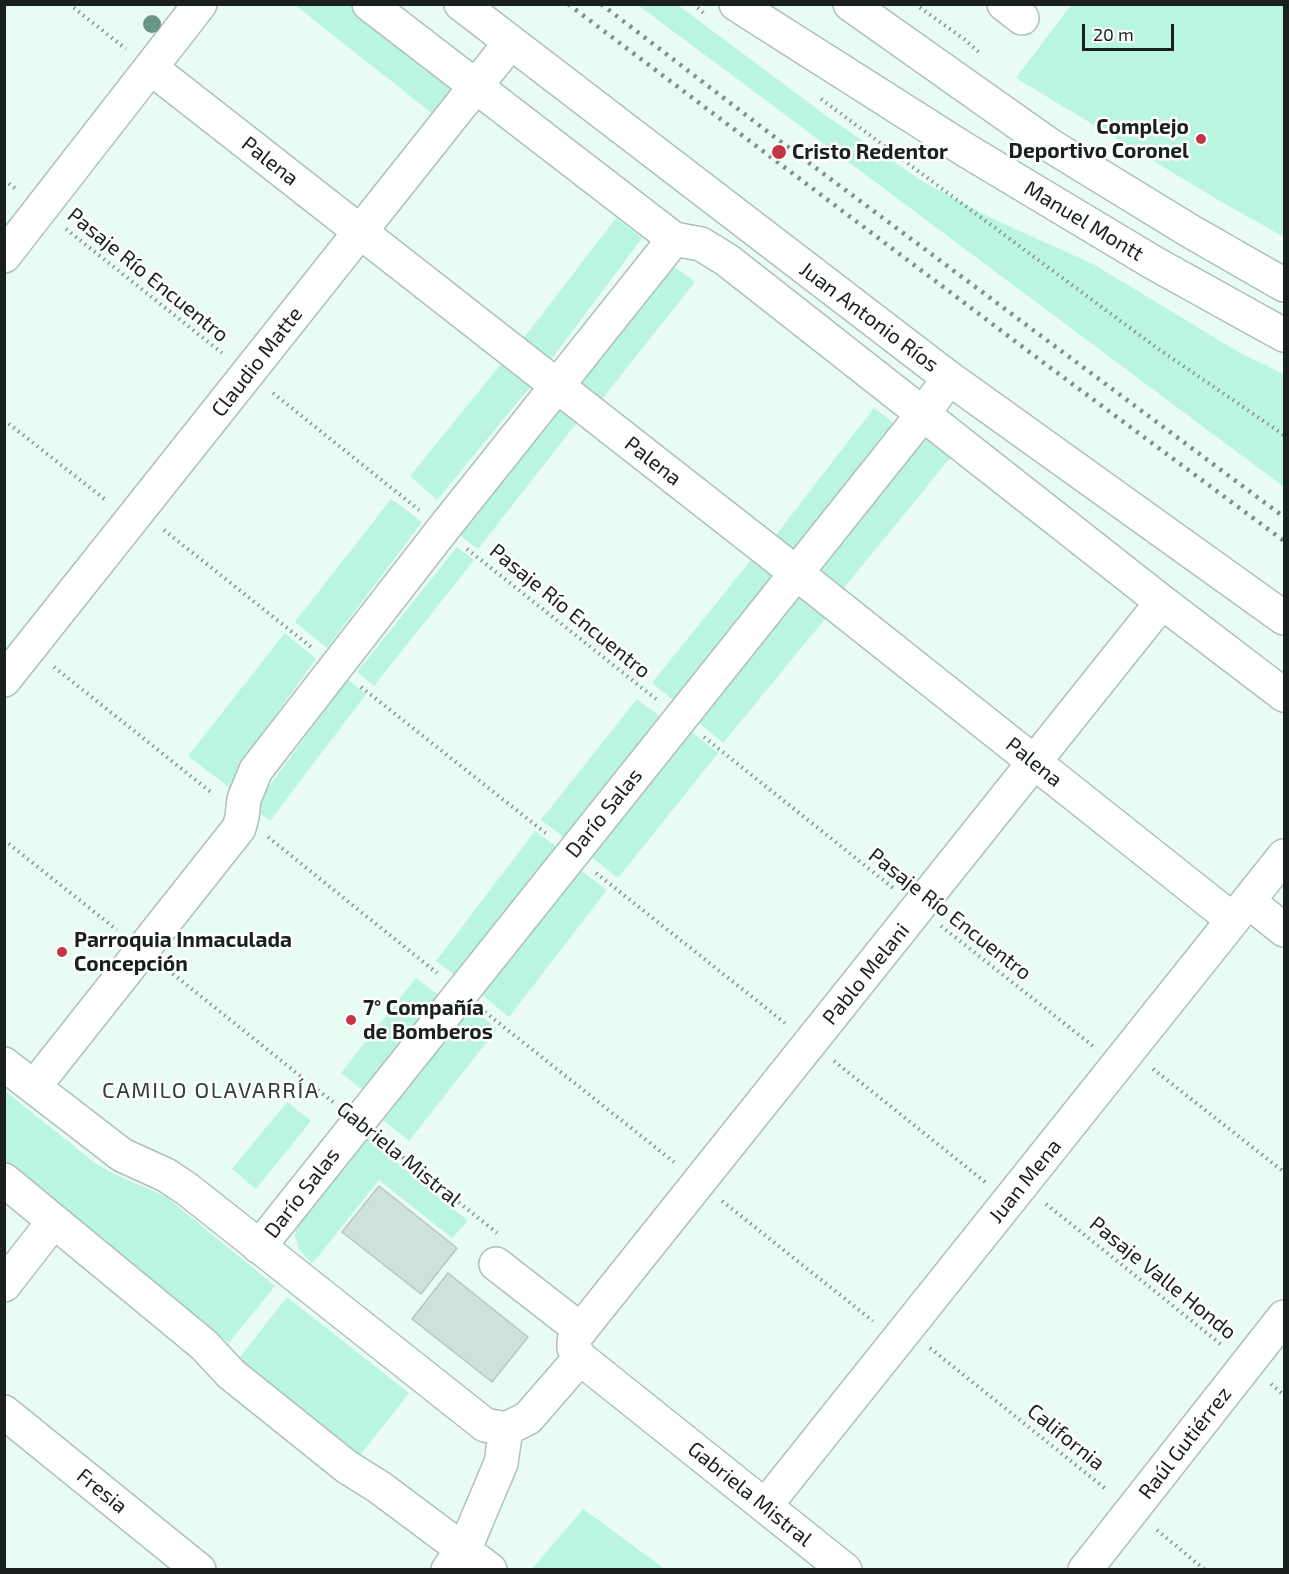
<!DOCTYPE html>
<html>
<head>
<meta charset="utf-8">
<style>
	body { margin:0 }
	#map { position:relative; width:1289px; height:1574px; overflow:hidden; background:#e8fcf4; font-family:"Exo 2",sans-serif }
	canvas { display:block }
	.frame { position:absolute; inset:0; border:6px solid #19201d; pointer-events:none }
	.scale { position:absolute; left:1082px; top:24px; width:92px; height:27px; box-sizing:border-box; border:3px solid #19201d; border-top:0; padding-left:8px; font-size:18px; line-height:21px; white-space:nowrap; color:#19201d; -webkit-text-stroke:4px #fff; paint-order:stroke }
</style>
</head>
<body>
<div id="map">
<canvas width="1289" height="1574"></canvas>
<div class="frame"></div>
<div class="scale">20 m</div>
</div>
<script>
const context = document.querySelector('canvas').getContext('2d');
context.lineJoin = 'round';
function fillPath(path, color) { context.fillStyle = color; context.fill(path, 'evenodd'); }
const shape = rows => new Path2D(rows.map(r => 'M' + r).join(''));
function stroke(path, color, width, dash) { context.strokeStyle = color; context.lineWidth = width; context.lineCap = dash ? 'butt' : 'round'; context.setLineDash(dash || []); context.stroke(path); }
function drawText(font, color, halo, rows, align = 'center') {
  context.font = font + ' "Exo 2",sans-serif'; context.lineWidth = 5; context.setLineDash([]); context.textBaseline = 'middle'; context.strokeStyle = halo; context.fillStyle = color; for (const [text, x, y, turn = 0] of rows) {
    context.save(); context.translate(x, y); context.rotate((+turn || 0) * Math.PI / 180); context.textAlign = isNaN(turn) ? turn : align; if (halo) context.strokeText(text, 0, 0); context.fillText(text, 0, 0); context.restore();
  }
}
const green = shape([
	[1072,4,1284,5,1284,237,1218,200,1016,78],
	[295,5,385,5,472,79,438,118],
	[638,5,678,5,828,117,922,181,993,219,1093,264,1240,353,1284,374,1284,487],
	[616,218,642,238,544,369,517,347],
	[672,265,695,282,599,403,579,386],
	[506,358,535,381,437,500,410,476],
	[562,400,582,416,478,549,458,534],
	[874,408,895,424,789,561,769,544],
	[925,435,950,458,839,594,813,574],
	[391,499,422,522,327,648,295,622],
	[457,547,474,560,374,686,357,672],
	[759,550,786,571,678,704,652,683],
	[805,584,834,608,723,743,695,720],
	[285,633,316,659,236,770,234,791,188,756],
	[347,679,366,694,270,821,257,811,263,795],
	[637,699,662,718,566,839,541,820],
	[689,730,718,753,618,878,590,856],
	[535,831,560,849,461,980,436,961],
	[579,869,607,890,509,1017,482,995],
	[416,978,441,997,365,1092,341,1073],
	[471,1007,497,1029,409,1141,383,1120],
	[4,1090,95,1163,114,1174,165,1196,275,1286,229,1343,5,1161],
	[287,1102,311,1121,256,1189,232,1169],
	[367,1137,468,1221,452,1238,379,1180,312,1264,299,1249,295,1236,298,1221],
	[287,1297,409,1393,358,1458,236,1362],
	[583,1509,665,1569,532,1569]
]);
const building = shape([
	[379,1186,457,1248,421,1294,342,1232,379,1186],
	[448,1273,528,1337,492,1382,412,1319,448,1273]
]);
const path = shape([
	[69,4,126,49],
	[693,4,706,15],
	[915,4,964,39,981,54],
	[821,99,1157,348,1284,435],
	[4,180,16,189],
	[66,229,222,353],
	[273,393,419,510],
	[4,420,107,501],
	[164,530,311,647],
	[467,549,656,699],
	[54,667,212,793],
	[361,687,548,835],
	[704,737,893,888],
	[268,837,437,973],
	[4,840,117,930],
	[596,873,785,1023],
	[941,926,1093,1046],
	[168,970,333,1102],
	[485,1012,674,1162],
	[834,1061,985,1182],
	[1153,1069,1284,1172],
	[384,1142,497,1233],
	[722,1201,873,1321],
	[1046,1204,1223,1346],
	[930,1348,1107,1490],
	[1271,1384,1284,1395],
	[1157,1530,1205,1570]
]);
const minor = shape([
	[369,4,674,239,701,244,727,260,1162,602,1284,695],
	[736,4,964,149,1154,263,1284,335],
	[1004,4,1022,18],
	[151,68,795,572,1233,920],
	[4,256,200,4],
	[4,680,510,43],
	[1248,901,1284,930],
	[4,1064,122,1155,166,1175,187,1189,485,1425,506,1429,528,1418,580,1358],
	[34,1087,239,828,242,817,244,799,256,770,443,529,674,239],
	[4,1180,204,1345,231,1374,347,1467,379,1487,490,1570],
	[259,1247,923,414,949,378],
	[496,1264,581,1330],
	[4,1285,54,1221],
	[4,1412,199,1570],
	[765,1506,1284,856],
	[448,1570,468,1541,501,1463,506,1429],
	[845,1570,580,1358,574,1348,574,1343,575,1337,1162,602],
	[1085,1570,1284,1317]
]);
const major = shape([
	[461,4,949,378,1284,618],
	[850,4,1048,144,1190,231,1284,285]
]);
const rail = shape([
	[568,4,1044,363,1284,541],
	[601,4,785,145,1284,517]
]);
const trees = [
	[152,24]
];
const markers = [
	[1201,139,6,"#c53544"],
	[779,152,8,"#c53544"],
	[62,952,6,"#c53544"],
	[351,1020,6,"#c53544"]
];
const poiNames = [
	["Complejo",1189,127,"right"],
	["Deportivo Coronel",1189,151,"right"],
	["Cristo Redentor",792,152],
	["Parroquia Inmaculada",74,940],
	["Concepción",74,964],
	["7° Compañía",363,1008],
	["de Bomberos",363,1032]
];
const streetNames = [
	["Palena",270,161,38],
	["Manuel Montt",1084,221,31],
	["Pasaje Río Encuentro",148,275,39],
	["Juan Antonio Ríos",869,317,37],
	["Claudio Matte",257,362,-52],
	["Palena",653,461,38],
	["Pasaje Río Encuentro",570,611,39],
	["Palena",1034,762,39],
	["Darío Salas",604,813,-51],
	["Pasaje Río Encuentro",950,914,38],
	["Pablo Melani",866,974,-51],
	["Gabriela Mistral",399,1154,39],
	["Juan Mena",1025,1181,-51],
	["Darío Salas",302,1193,-52],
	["Pasaje Valle Hondo",1163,1278,39],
	["California",1066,1437,39],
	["Raúl Gutiérrez",1185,1443,-52],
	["Fresia",102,1491,39],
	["Gabriela Mistral",750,1494,39]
];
const neighbourhoodNames = [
	["CAMILO OLAVARRÍA",211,1091]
];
fillPath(green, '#baf5df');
fillPath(building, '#cee2da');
stroke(building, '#b4c8c0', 1.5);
stroke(minor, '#adc1b9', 36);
stroke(major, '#adc1b9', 36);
stroke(path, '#85938d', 4, [1.5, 4.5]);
stroke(minor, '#fff', 33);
stroke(major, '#fff', 33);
stroke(rail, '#82908a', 4.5, [3, 6]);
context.fillStyle = '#6b9589';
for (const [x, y] of trees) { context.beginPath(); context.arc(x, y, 9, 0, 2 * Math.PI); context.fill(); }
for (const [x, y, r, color] of markers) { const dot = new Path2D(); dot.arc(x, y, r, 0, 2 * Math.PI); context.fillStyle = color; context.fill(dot); stroke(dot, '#fff', 2); }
drawText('bold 21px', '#19201d', '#fff', poiNames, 'left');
drawText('21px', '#19201d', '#fff', streetNames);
context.letterSpacing = '1.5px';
drawText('22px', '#2d3e37', '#fff', neighbourhoodNames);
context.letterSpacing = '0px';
</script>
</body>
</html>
